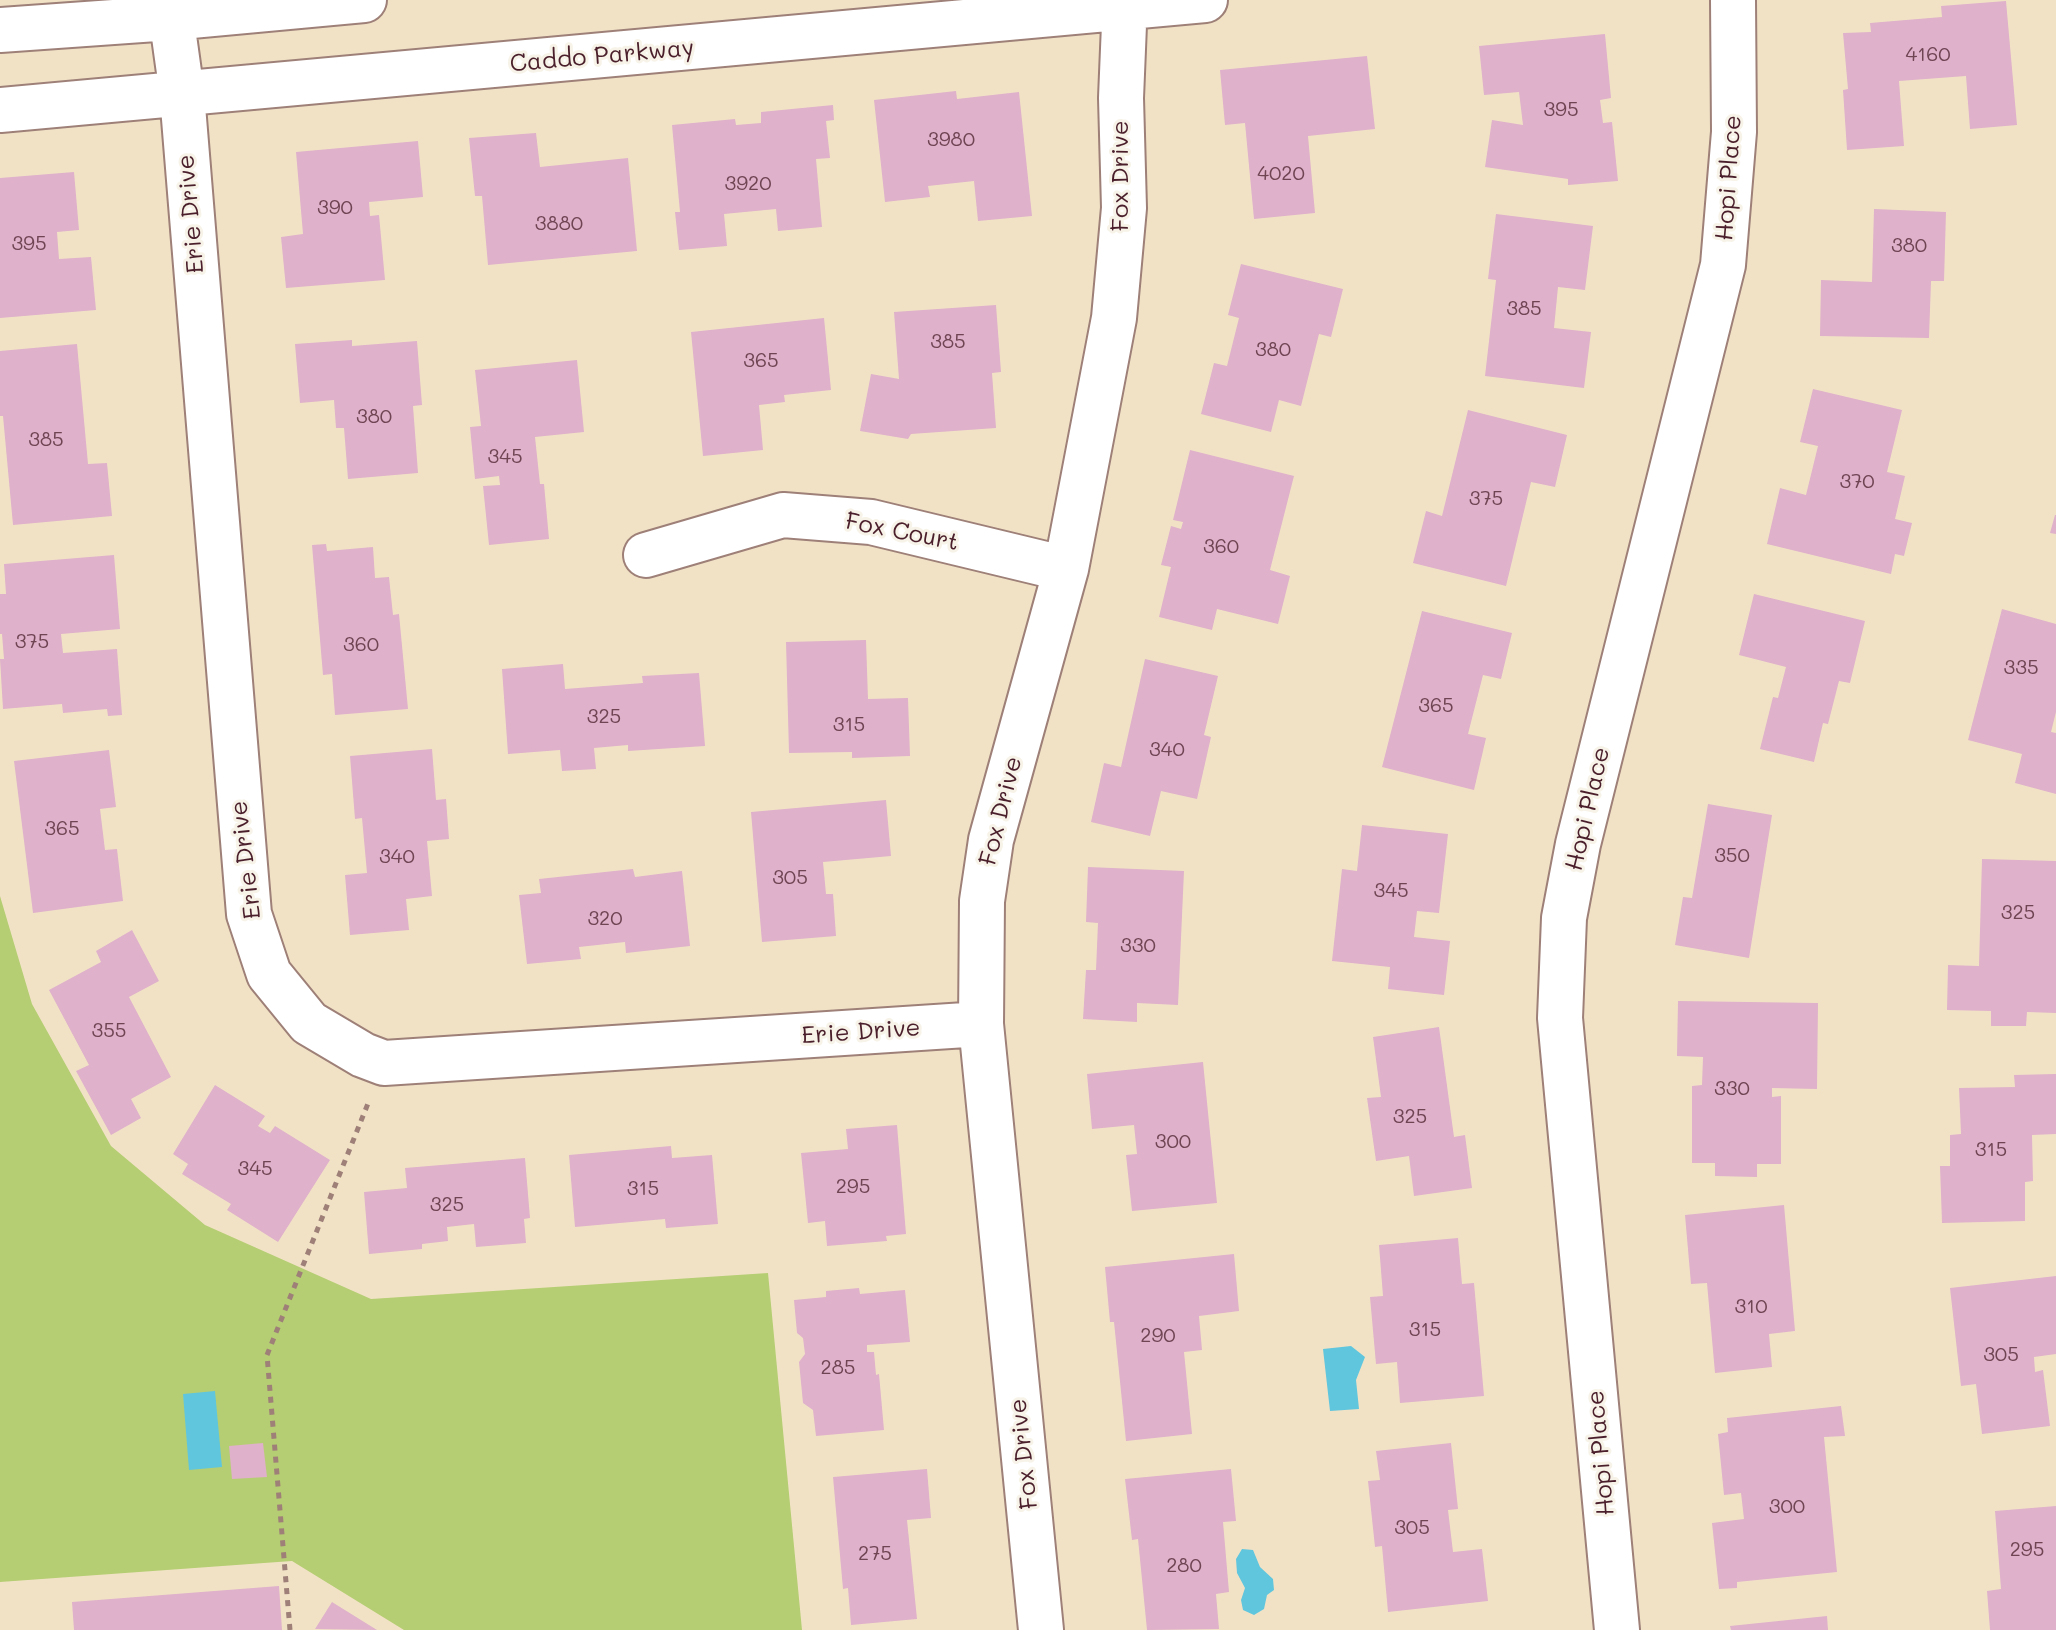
<!DOCTYPE html>
<html>
<head>
<meta charset="utf-8">
<style>
	body { margin:0 }
	canvas { display:block; background:#f1e2c6 }
</style>
</head>
<body>
<canvas width="2056" height="1630"></canvas>
<script>
const context = document.querySelector('canvas').getContext('2d');
context.lineJoin = 'round';
function fillPath(path, color) { context.fillStyle = color; context.fill(path, 'evenodd'); }
const shape = rows => new Path2D(rows.map(r => 'M' + r).join(''));
function stroke(path, color, width, dash) { context.strokeStyle = color; context.lineWidth = width; context.lineCap = dash ? 'butt' : 'round'; context.setLineDash(dash || []); context.stroke(path); }
function drawText(font, color, halo, rows, align = 'center') {
  context.font = font + ' Mali,sans-serif'; context.lineWidth = 6; context.setLineDash([]); context.textBaseline = 'middle'; context.strokeStyle = halo; context.fillStyle = color; for (const [text, x, y, turn = 0] of rows) {
    context.save(); context.translate(x, y); context.rotate((+turn || 0) * Math.PI / 180); context.textAlign = isNaN(turn) ? turn : align; if (halo) context.strokeText(text, 0, 0); context.fillText(text, 0, 0); context.restore();
  }
}
const green = shape([
	[0,896,32,1004,111,1146,205,1225,371,1299,768,1273,802,1630,404,1630,292,1561,0,1582]
]);
const water = shape([
	[1351,1346,1365,1357,1356,1380,1359,1409,1330,1411,1323,1349],
	[215,1391,222,1467,189,1470,183,1394],
	[1242,1549,1253,1550,1260,1567,1273,1579,1274,1590,1267,1595,1264,1609,1254,1615,1243,1610,1241,1600,1245,1588,1237,1573,1236,1559]
]);
const building = shape([
	[2006,1,2017,125,1970,129,1966,76,1899,81,1904,146,1847,150,1843,90,1848,89,1843,33,1871,32,1870,23,1942,17,1941,6],
	[1605,34,1611,98,1600,100,1603,123,1612,122,1618,181,1568,185,1568,179,1485,167,1492,120,1523,125,1519,92,1484,95,1479,46],
	[1367,56,1375,129,1308,136,1315,213,1254,219,1245,123,1225,125,1220,70],
	[956,91,957,99,1019,92,1032,216,978,221,974,181,928,186,930,197,885,202,874,100],
	[833,105,834,120,826,121,830,158,816,159,822,227,778,231,776,209,724,214,727,246,679,250,675,212,680,212,672,125,735,119,736,125,761,123,761,112],
	[536,133,540,167,628,158,637,251,488,265,482,196,475,196,469,138],
	[418,141,423,197,369,202,370,216,379,215,385,280,286,288,281,237,303,234,296,152],
	[74,172,79,230,57,232,59,259,91,257,96,310,0,318,0,178],
	[1874,209,1946,212,1944,281,1931,281,1929,338,1820,336,1821,280,1872,282],
	[1496,214,1593,226,1585,290,1558,287,1554,328,1591,332,1584,388,1485,376,1496,280,1488,279],
	[1241,264,1343,289,1331,337,1319,334,1301,406,1279,400,1271,432,1201,414,1214,363,1227,366,1239,318,1228,315],
	[996,305,1001,372,992,373,996,428,911,434,908,439,860,431,871,374,899,379,894,312],
	[824,318,831,390,784,395,785,402,759,405,763,450,703,456,691,332],
	[352,340,352,346,417,341,422,405,413,406,418,473,348,479,344,428,336,428,334,400,300,403,295,344],
	[77,344,88,464,107,463,112,516,13,525,3,416,0,416,0,351],
	[577,360,584,432,535,437,540,484,544,484,549,539,489,545,483,486,500,485,499,476,475,479,470,427,481,426,475,370],
	[1813,389,1902,410,1887,472,1905,476,1895,519,1912,523,1904,556,1895,554,1891,574,1767,544,1780,488,1806,495,1818,446,1800,442],
	[1468,410,1567,435,1555,487,1531,482,1506,586,1413,563,1426,511,1442,516],
	[1190,450,1294,476,1270,570,1290,576,1278,624,1217,609,1212,630,1159,617,1171,567,1161,565,1171,526,1181,529,1183,522,1173,520],
	[2055,515,2056,515,2056,534,2050,533],
	[326,544,327,551,373,547,375,578,389,577,393,615,399,614,408,709,335,715,332,674,323,675,312,545],
	[114,555,120,629,61,634,63,653,117,649,122,715,108,716,107,709,63,713,62,704,3,709,0,659,4,659,2,634,0,634,0,594,6,594,4,564],
	[1754,594,1865,621,1850,683,1839,681,1828,724,1823,723,1814,762,1760,749,1773,697,1778,698,1786,667,1739,655],
	[2002,609,2056,624,2056,712,2051,732,2056,733,2056,794,2015,783,2022,754,1968,740],
	[1422,611,1512,633,1501,679,1483,675,1468,734,1486,738,1474,790,1382,767],
	[866,640,868,699,908,698,910,756,852,758,852,752,789,753,786,642],
	[1145,659,1218,676,1204,735,1211,737,1197,799,1161,791,1150,836,1091,822,1104,763,1121,767],
	[563,664,565,689,643,683,642,676,699,673,705,746,628,751,628,745,594,748,596,769,562,771,560,750,508,754,502,669],
	[432,749,436,800,446,799,449,839,427,841,432,896,406,899,409,930,350,935,345,875,367,873,362,818,355,819,350,756],
	[109,750,116,807,100,809,105,850,117,849,123,901,33,913,14,761],
	[886,800,891,856,823,862,826,894,833,894,836,936,762,942,751,812],
	[1708,804,1772,815,1749,958,1675,945,1683,897,1692,898],
	[1362,825,1448,834,1439,913,1417,911,1414,937,1450,941,1444,995,1388,989,1390,967,1332,961,1342,869,1357,871],
	[1982,859,2056,861,2056,1013,2027,1012,2026,1026,1991,1026,1991,1011,1947,1010,1948,965,1979,966],
	[1088,867,1184,871,1178,1005,1137,1003,1137,1022,1083,1019,1086,970,1096,970,1098,923,1086,922],
	[633,869,635,877,682,871,690,946,626,953,625,942,579,947,581,959,527,964,519,895,541,893,539,879],
	[132,930,159,981,129,997,171,1077,131,1099,141,1118,111,1135,76,1071,89,1065,49,990,101,962,96,951],
	[1678,1001,1818,1003,1817,1089,1772,1088,1772,1097,1781,1096,1781,1164,1757,1164,1757,1177,1715,1176,1715,1163,1692,1163,1692,1086,1702,1085,1703,1057,1677,1056],
	[1439,1027,1454,1137,1465,1135,1472,1188,1414,1196,1409,1156,1376,1161,1367,1098,1381,1097,1373,1037],
	[1203,1062,1217,1203,1132,1211,1126,1155,1137,1154,1134,1125,1092,1129,1087,1074],
	[2056,1074,2056,1134,2032,1135,2033,1181,2025,1182,2025,1221,1942,1223,1940,1166,1950,1166,1950,1135,1961,1134,1959,1088,2015,1087,2014,1075],
	[215,1085,265,1116,258,1126,270,1133,275,1126,330,1160,278,1242,227,1210,231,1204,182,1174,188,1164,173,1154],
	[897,1125,906,1234,886,1236,887,1241,827,1246,825,1221,808,1223,801,1153,848,1149,846,1129],
	[671,1146,672,1158,712,1155,718,1224,666,1228,665,1219,575,1227,569,1155],
	[525,1158,530,1218,524,1219,526,1243,476,1247,474,1224,447,1227,448,1241,422,1244,422,1249,369,1254,364,1192,407,1188,405,1168],
	[1784,1205,1795,1331,1769,1334,1772,1367,1715,1373,1707,1283,1691,1284,1685,1215],
	[1458,1238,1462,1284,1474,1283,1484,1396,1400,1403,1397,1362,1376,1364,1370,1297,1383,1296,1379,1245],
	[1234,1254,1239,1311,1199,1316,1202,1350,1184,1352,1192,1434,1126,1441,1114,1322,1110,1322,1105,1267],
	[2056,1276,2056,1354,2034,1357,2035,1372,2043,1370,2050,1426,1982,1434,1976,1384,1961,1386,1950,1288],
	[859,1288,860,1294,905,1290,910,1342,867,1345,867,1352,874,1352,876,1375,879,1374,884,1430,816,1436,813,1410,803,1403,799,1362,805,1354,803,1338,797,1333,794,1300,826,1297,826,1291],
	[1841,1406,1845,1436,1824,1437,1837,1572,1737,1582,1737,1588,1719,1589,1712,1523,1744,1519,1741,1493,1724,1495,1718,1434,1728,1432,1727,1418],
	[263,1443,267,1477,232,1479,229,1446],
	[1451,1443,1458,1509,1448,1510,1453,1552,1482,1549,1488,1601,1388,1612,1382,1546,1375,1547,1368,1481,1380,1480,1376,1451],
	[927,1469,931,1518,907,1520,917,1619,851,1625,848,1588,843,1589,833,1477],
	[1231,1469,1236,1521,1223,1522,1229,1592,1216,1594,1219,1629,1147,1630,1138,1539,1132,1540,1125,1479],
	[2056,1506,2056,1630,1990,1630,1987,1591,2001,1589,1995,1511],
	[279,1586,282,1630,74,1630,72,1602],
	[332,1602,377,1630,315,1629],
	[1827,1616,1828,1630,1731,1630,1730,1626]
]);
const path = shape([
	[290,1630,267,1355,369,1101]
]);
const street = shape([
	[169,0,182,94,249,914,269,974,309,1023,363,1055,384,1063,981,1024],
	[0,30,170,18,364,0],
	[0,110,1205,0],
	[646,555,783,515,871,522,1066,569],
	[1041,1630,981,1024,982,901,991,840,1066,569,1114,318,1124,208,1121,98,1125,0],
	[1617,1630,1560,1018,1564,918,1578,844,1723,265,1734,132,1733,0]
]);
const numberNames = [
	["4160",1928,55],
	["395",1561,110],
	["3980",951,140],
	["4020",1281,174],
	["3920",748,184],
	["390",335,208],
	["3880",559,224],
	["395",29,244],
	["380",1909,246],
	["385",1524,309],
	["385",948,342],
	["380",1273,350],
	["365",761,361],
	["380",374,417],
	["385",46,440],
	["345",505,457],
	["370",1857,482],
	["375",1486,499],
	["360",1221,547],
	["375",32,642],
	["360",361,645],
	["335",2021,668],
	["365",1436,706],
	["325",604,717],
	["315",849,725],
	["340",1167,750],
	["365",62,829],
	["350",1732,856],
	["340",397,857],
	["305",790,878],
	["345",1391,891],
	["325",2018,913],
	["320",605,919],
	["330",1138,946],
	["355",109,1031],
	["330",1732,1089],
	["325",1410,1117],
	["300",1173,1142],
	["315",1991,1150],
	["345",255,1169],
	["295",853,1187],
	["315",643,1189],
	["325",447,1205],
	["310",1751,1307],
	["315",1425,1330],
	["290",1158,1336],
	["305",2001,1355],
	["285",838,1368],
	["300",1787,1507],
	["305",1412,1528],
	["295",2027,1550],
	["275",875,1554],
	["280",1184,1566]
];
const streetNames = [
	["Caddo Parkway",602,56,-5],
	["Fox Drive",1121,176,-90],
	["Hopi Place",1729,178,-86],
	["Erie Drive",191,214,-95],
	["Fox Court",902,532,11],
	["Hopi Place",1588,809,-77],
	["Fox Drive",1001,811,-76],
	["Erie Drive",246,860,-97],
	["Erie Drive",861,1032,-4],
	["Hopi Place",1601,1453,-95],
	["Fox Drive",1024,1454,-96]
];
fillPath(green, '#b6ce73');
fillPath(water, '#60c6dd');
fillPath(building, '#dfb1ca');
stroke(street, '#9e8078', 48);
stroke(path, '#9e8078', 5, [6, 6]);
stroke(street, '#fff', 44);
drawText('20px', '#6f4453', null, numberNames);
drawText('24px', '#4a1f2b', '#f7f3e8', streetNames);
</script>
</body>
</html>
